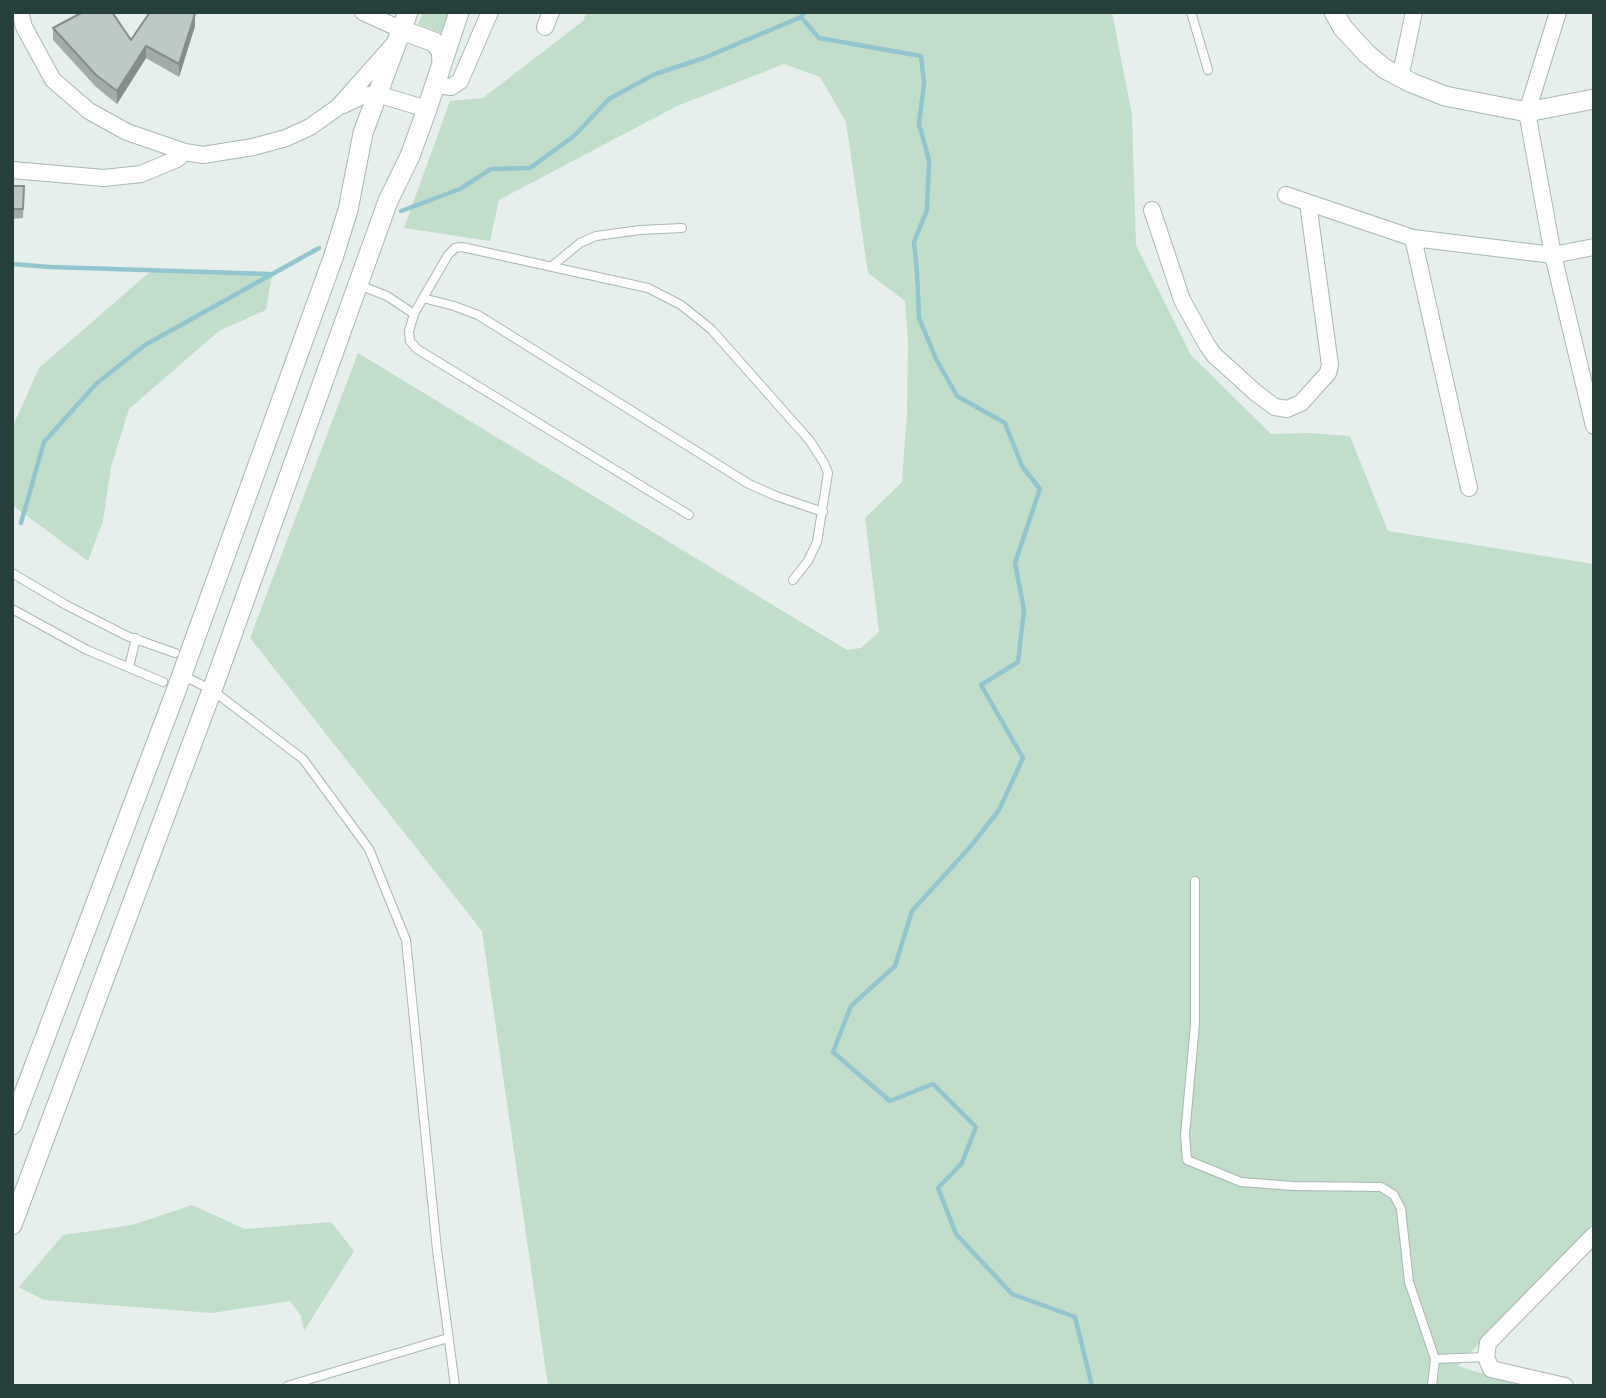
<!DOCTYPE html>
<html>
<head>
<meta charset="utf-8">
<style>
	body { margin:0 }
	#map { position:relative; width:1606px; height:1398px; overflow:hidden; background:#e6efeb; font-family:Mulish,sans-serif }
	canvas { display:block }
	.frame { position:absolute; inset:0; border:14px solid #25403a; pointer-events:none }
</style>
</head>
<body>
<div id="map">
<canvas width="1606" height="1398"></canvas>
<div class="frame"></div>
</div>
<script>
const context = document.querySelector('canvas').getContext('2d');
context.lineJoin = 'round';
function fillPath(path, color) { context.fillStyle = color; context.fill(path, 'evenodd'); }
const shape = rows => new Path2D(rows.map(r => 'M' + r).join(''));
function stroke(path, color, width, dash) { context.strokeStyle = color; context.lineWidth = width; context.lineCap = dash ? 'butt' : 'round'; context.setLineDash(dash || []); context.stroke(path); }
const green = shape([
	[423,12,449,12,441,33,418,24],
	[587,12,1112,12,1132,115,1136,245,1191,355,1271,434,1309,433,1350,436,1388,531,1594,564,1594,1223,1458,1366,1522,1386,548,1386,482,931,250,638,358,353,847,650,861,648,879,632,865,518,902,482,907,412,908,342,905,301,868,273,846,122,820,77,784,64,677,106,499,200,490,241,404,228,450,101,483,98,583,21],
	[152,270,272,274,266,310,219,331,129,409,111,467,103,521,88,561,12,505,12,428,39,368],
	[192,1205,245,1229,331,1222,354,1251,304,1331,301,1316,290,1301,212,1313,44,1300,19,1287,63,1235,132,1225]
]);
const stream = shape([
	[804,12,801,17,819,38,921,56,924,83,919,124,929,160,927,210,914,242,917,273,919,318,936,359,957,396,1005,423,1022,466,1040,489,1015,563,1024,610,1018,662,981,685,1023,758,999,810,971,846,912,911,895,966,851,1006,833,1052,890,1101,933,1084,976,1127,962,1163,938,1188,956,1234,1012,1294,1075,1317,1092,1386],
	[401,211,460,189,491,169,530,168,574,136,609,99,655,74,704,58,801,17],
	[12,264,50,267,270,274],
	[21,523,44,442,96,384,145,345,319,248]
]);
const service = shape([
	[1191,12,1208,70],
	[552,266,580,243,596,236,640,230,682,228],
	[359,285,387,296,414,314],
	[423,298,448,255,455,248,462,247,648,288,681,305,711,329,810,441,824,463,828,473,817,542,808,561,793,580],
	[689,515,417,349,410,341,409,331,414,314,423,298,454,306,478,315,749,484,776,496,823,512],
	[12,573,66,605,127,636,175,653],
	[12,609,87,650,163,682],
	[129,667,136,638],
	[182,675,212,690,303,759,369,849,406,940,437,1250,455,1386],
	[1195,881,1195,1024,1185,1135,1187,1160,1241,1182,1293,1186,1381,1187,1394,1195,1401,1209,1409,1282,1435,1359,1432,1386],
	[1435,1359,1486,1357],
	[287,1386,448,1338]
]);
const minor = shape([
	[20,12,24,27,53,80,89,111,127,132,185,152,203,155,253,147,286,138,310,127,338,107,394,44],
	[363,12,402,30],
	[1558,12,1527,112,1553,255,1594,426],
	[545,27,551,12],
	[1400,78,1414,12],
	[436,85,451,87,460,81,490,12],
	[343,105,362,96,377,94,427,109],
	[12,170,104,178,141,174,177,159,185,152],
	[1286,195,1413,238,1553,255,1594,247],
	[1152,210,1182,300,1207,345,1214,355,1256,393,1275,407,1287,409,1301,403,1328,373,1330,365,1308,203],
	[1413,238,1469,488],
	[1565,1386,1491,1369,1486,1357,1488,1343,1594,1235]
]);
const tertiary = shape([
	[1334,12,1343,28,1367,54,1385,69,1412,83,1445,96,1527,112,1594,99],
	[402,30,434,42,441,50,442,63],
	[12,1125,176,691,333,258,348,210,363,133,408,12],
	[12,1225,215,682,388,201,410,156,427,109,459,12]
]);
const wall = shape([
	[195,26,179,77,146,58,117,104,96,87,53,40,53,28,131,40],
	[12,186,24,186,23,218,12,219]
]);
const shadedWall = shape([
	[195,14,195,26,179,77,179,64],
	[146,46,146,58,117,104,117,91]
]);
const building = shape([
	[83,12,112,12,131,40,150,12,192,12,195,14,179,64,146,46,117,91,96,75,53,28,83,12],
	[12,186,24,186,23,209,12,209,12,186]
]);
fillPath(green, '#c1deca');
stroke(stream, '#91c5d0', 4.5);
stroke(service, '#a8b7b2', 10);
stroke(minor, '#a8b7b2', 18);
stroke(tertiary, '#a8b7b2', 21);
stroke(service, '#fff', 8);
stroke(minor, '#fff', 16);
stroke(tertiary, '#fff', 19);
fillPath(wall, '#a2ada9');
fillPath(shadedWall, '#848d89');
fillPath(building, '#bcc9c4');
stroke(building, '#848d89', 2);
</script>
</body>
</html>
